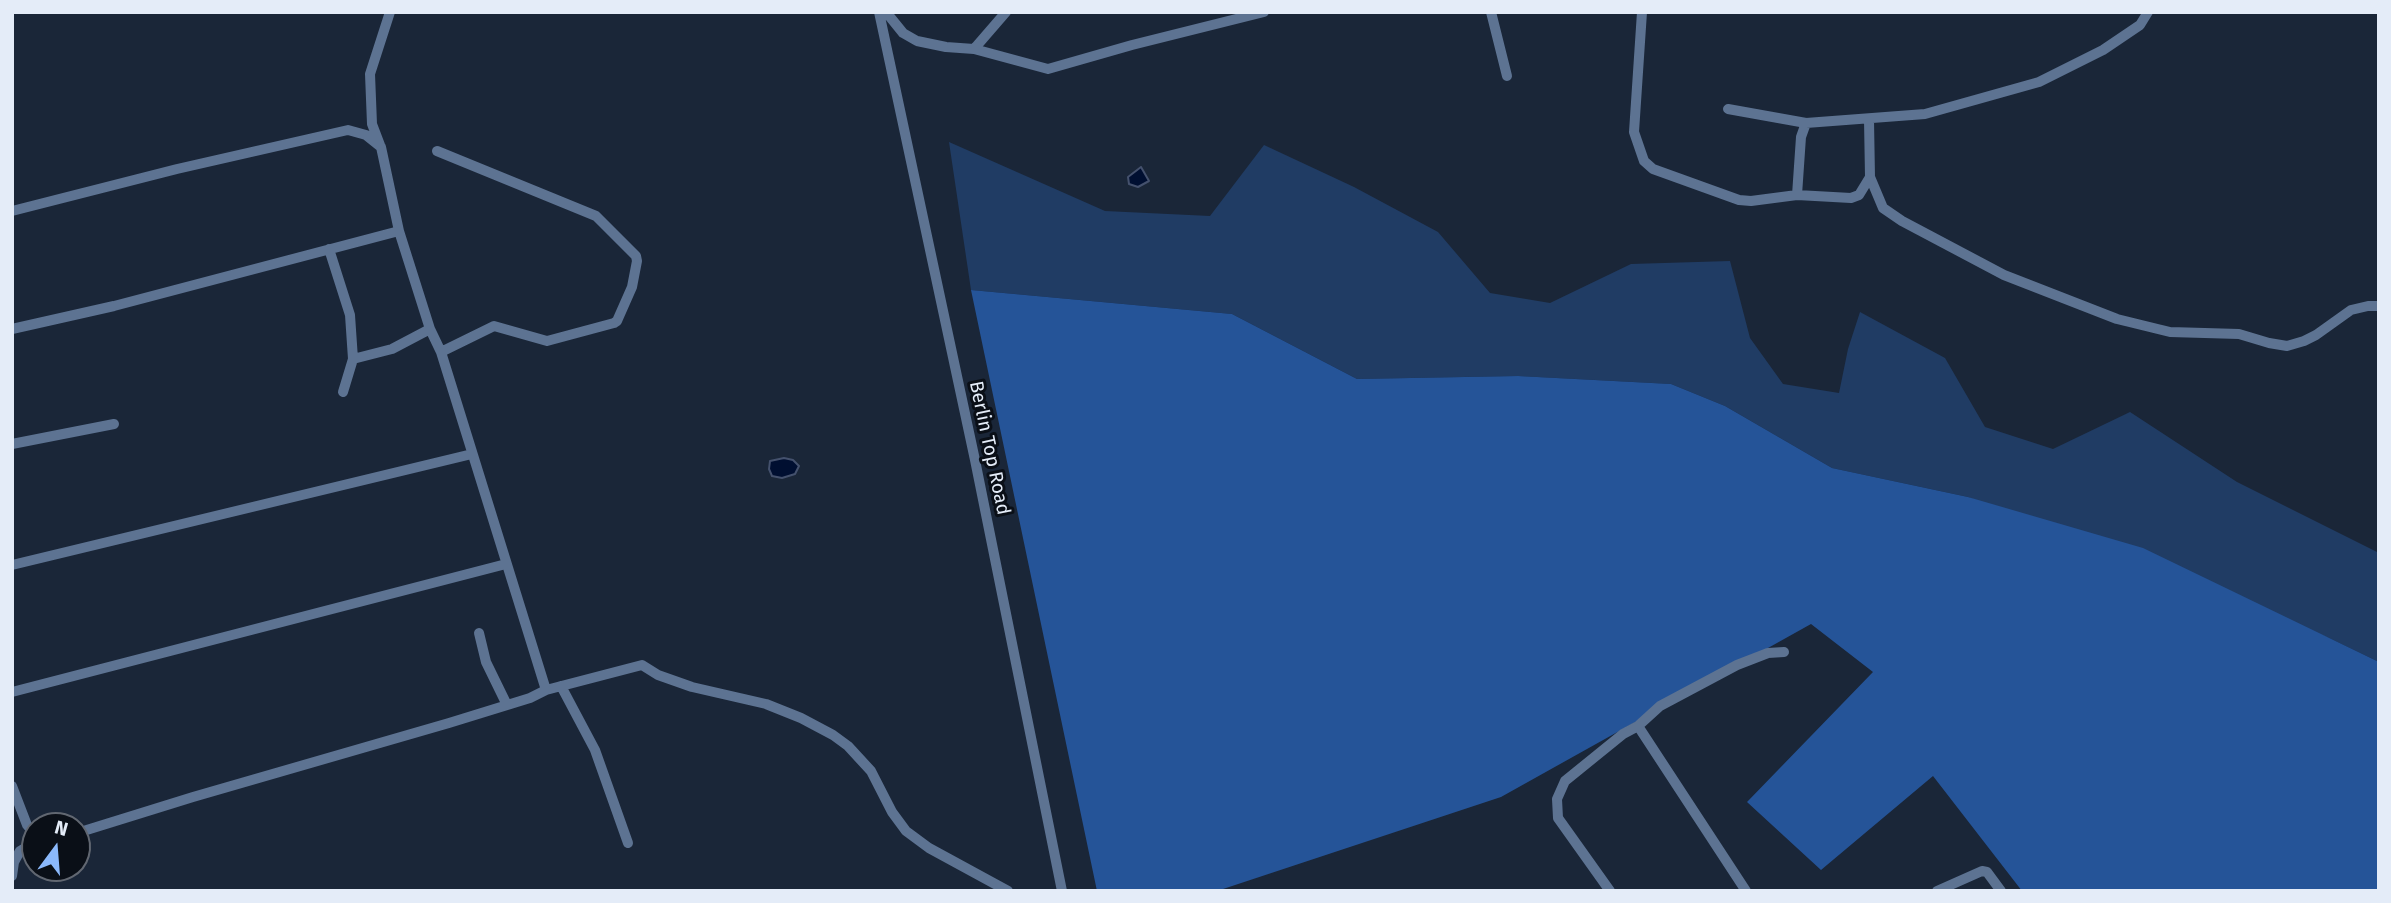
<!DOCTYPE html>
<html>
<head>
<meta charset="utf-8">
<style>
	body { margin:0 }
	#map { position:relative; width:2391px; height:903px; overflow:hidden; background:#1a2638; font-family:"Fira Sans",sans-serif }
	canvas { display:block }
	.frame { position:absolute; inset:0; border:14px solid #e4ecf8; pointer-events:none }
	.north { position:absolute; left:21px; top:812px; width:70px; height:70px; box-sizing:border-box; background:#0a0f17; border:2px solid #616771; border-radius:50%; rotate:16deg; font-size:19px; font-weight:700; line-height:28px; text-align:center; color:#e4ecf8 }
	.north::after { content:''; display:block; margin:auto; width:24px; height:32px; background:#8bb9fc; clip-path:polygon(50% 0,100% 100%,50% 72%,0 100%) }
</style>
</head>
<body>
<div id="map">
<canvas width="2391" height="903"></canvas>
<div class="frame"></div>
<div class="north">N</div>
</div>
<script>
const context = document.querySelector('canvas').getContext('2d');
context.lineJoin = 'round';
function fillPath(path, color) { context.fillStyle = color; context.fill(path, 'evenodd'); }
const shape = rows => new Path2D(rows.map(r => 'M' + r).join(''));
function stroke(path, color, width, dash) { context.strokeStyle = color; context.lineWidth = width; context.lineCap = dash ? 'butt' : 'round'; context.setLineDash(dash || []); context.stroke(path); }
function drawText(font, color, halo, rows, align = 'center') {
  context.font = font + ' "Fira Sans",sans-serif'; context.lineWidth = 6; context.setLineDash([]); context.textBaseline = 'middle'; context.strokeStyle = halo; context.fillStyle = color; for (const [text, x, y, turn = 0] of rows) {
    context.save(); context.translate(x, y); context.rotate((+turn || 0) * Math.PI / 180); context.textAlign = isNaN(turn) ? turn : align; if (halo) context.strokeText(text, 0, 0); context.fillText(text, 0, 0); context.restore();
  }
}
const green = shape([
	[949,142,1105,211,1210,216,1264,145,1354,187,1438,232,1490,293,1550,303,1631,264,1730,261,1750,338,1783,384,1839,393,1848,349,1860,312,1945,358,1985,427,2053,449,2130,412,2237,482,2379,553,2379,662,2329,638,1968,497,1832,468,1725,406,1671,384,1518,376,1357,379,1232,314,971,290]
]);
const forest = shape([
	[971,290,1232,314,1357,379,1518,376,1671,384,1725,406,1832,468,1968,497,2143,548,2379,662,2379,891,2022,891,1933,776,1821,870,1747,802,1873,672,1811,624,1501,797,1217,891,1097,891]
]);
const water = shape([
	[1141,167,1149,181,1138,187,1129,184,1128,177,1141,167],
	[784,458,793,460,799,466,795,474,782,478,772,476,769,469,770,461,784,458]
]);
const minor = shape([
	[879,12,975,460,1062,891],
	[886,12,903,33,917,41,946,47,974,49],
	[1006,12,974,49,1048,69,1132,45,1264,12],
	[1491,12,1507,76],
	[1642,12,1634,132,1644,161,1653,169,1739,200,1751,201,1797,195,1801,137,1806,123],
	[1728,109,1806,123,1925,114,2039,82,2103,50,2140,25,2148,12],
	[1869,120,1870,177,1883,208,1902,221,2004,275,2117,319,2170,332,2239,334,2269,343,2287,346,2304,341,2316,335,2351,310,2368,306,2379,306],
	[380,145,372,124,370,74,390,12],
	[437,151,596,216,636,256,637,261,632,287,617,321,614,323,547,341,494,326,441,352],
	[1797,195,1851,198,1859,195,1870,177],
	[12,211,177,169,348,130,366,135,381,147,399,231,430,329,441,352,546,690],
	[329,249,350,315,353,359,343,392],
	[12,329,114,306,399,231],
	[353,359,392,349,430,329],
	[12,444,114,424],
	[12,565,472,454],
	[479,633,486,662,507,705],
	[561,686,595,750,628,843],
	[12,692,506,564],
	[1638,726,1746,891],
	[12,786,27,825,35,835],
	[77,833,193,797,449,723,530,698,546,690,642,665,658,675,692,687,766,704,801,718,833,735,848,746,871,771,892,812,906,831,929,848,1008,891],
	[12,876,14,862,20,851,35,842],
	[1610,891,1558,818,1557,799,1565,781,1623,734,1638,726,1660,706,1737,665,1768,653,1784,652],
	[1937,891,1982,871,1987,872,2001,891]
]);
const streetNames = [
	["Berlin Top Road",989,448,78]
];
fillPath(green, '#203c64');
fillPath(forest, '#255498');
fillPath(water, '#000f31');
stroke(water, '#44516d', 2);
stroke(minor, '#5d7392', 10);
drawText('19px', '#e4ecf8', '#0a0f17', streetNames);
</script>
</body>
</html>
